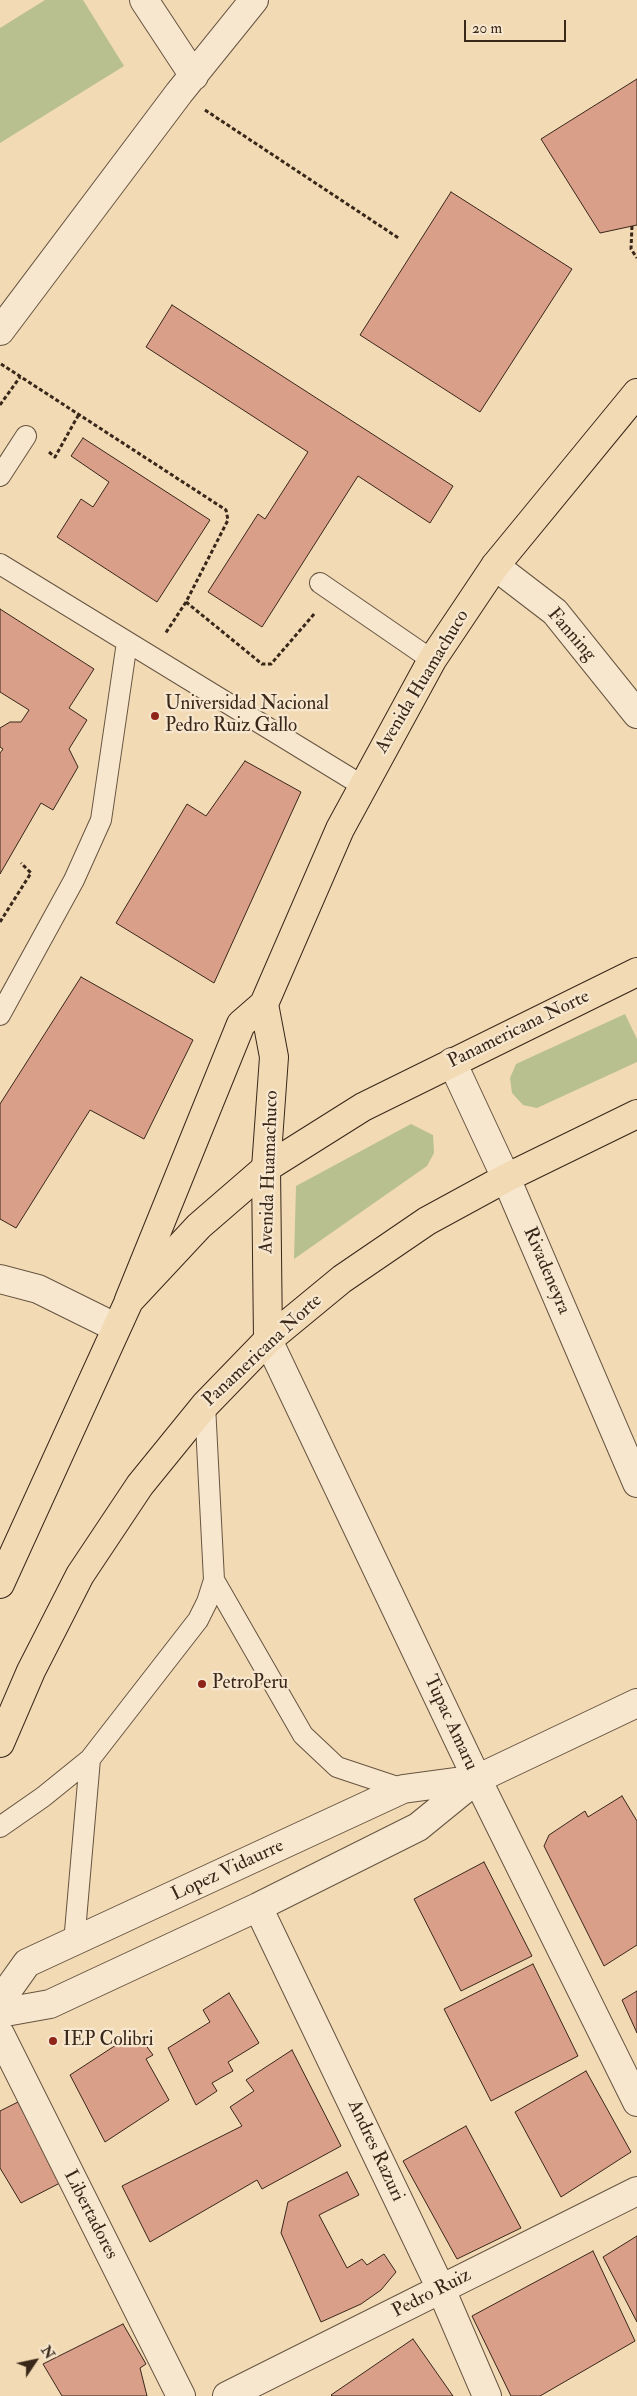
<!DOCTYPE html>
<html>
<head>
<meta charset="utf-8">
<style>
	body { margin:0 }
	#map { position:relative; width:637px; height:2396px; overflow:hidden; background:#f2dab5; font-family:"IM FELL Double Pica",serif }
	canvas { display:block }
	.north { position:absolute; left:10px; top:2336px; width:50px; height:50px; -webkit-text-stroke:4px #f7e7cf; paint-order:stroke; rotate:56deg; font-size:14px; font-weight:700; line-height:20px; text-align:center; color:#392719 }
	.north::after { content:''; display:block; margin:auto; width:18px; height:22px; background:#392719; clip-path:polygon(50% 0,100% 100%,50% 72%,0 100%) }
	.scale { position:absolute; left:464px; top:20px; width:102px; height:22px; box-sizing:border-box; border:2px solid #392719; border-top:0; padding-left:6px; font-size:15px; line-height:18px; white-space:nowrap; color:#392719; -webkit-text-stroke:4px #f7e7cf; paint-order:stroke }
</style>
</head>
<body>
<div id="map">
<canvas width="637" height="2396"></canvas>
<div class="north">N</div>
<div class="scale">20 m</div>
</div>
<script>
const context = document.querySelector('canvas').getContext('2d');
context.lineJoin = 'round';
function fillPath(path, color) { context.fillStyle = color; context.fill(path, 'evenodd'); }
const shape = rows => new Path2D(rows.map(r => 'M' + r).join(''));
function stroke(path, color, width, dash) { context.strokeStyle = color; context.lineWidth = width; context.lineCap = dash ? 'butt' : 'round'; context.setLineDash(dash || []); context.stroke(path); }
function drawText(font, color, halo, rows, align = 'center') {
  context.font = font + ' "IM FELL Double Pica",serif'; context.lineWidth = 4.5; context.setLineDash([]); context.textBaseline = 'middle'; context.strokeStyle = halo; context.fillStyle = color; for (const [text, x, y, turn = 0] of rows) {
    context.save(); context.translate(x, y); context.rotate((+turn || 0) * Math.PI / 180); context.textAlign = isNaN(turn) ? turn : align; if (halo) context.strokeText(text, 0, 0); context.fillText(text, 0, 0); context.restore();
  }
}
const green = shape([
	[45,0,83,0,124,66,0,143,0,28],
	[625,1014,637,1039,637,1062,537,1108,523,1105,512,1093,510,1078,516,1064],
	[411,1124,433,1135,434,1153,427,1166,294,1259,296,1186]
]);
const building = shape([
	[637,79,637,225,600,233,541,139,637,79],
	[451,192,572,269,480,412,360,335,451,192],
	[172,305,453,486,430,523,358,476,262,627,208,592,258,514,265,519,308,452,146,347,172,305],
	[83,438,210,520,157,602,57,537,81,499,93,507,109,482,71,456,83,438],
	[0,609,94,669,69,708,87,720,69,749,78,767,53,810,41,803,0,874,0,753,3,749,0,747,0,728,10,722,21,722,29,710,0,692,0,609],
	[245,761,301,792,214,983,116,923,187,804,206,816,245,761],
	[81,977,193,1040,144,1139,90,1110,16,1228,0,1219,0,1104,81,977],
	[622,1796,637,1821,637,1945,604,1966,544,1846,549,1835,585,1811,588,1817,622,1796],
	[484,1862,532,1956,461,1991,414,1899,484,1862],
	[533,1964,578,2056,491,2101,444,2009,533,1964],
	[637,1991,637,2033,622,2000,637,1991],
	[229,1993,259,2043,228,2062,233,2071,212,2083,217,2091,196,2105,168,2048,210,2022,203,2010,229,1993],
	[136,2032,153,2055,146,2059,169,2100,105,2142,70,2075,136,2032],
	[292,2050,341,2146,262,2189,257,2180,150,2242,122,2186,242,2126,230,2107,254,2091,246,2080,292,2050],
	[586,2071,631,2152,561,2197,515,2112,586,2071],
	[18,2102,60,2183,21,2203,0,2168,0,2111,18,2102],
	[466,2126,521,2228,457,2259,403,2161,466,2126],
	[347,2172,359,2195,319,2215,347,2268,362,2259,367,2265,384,2254,396,2272,381,2290,361,2304,321,2322,281,2233,288,2202,347,2172],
	[637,2236,637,2322,603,2257,637,2236],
	[593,2251,635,2341,540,2396,511,2396,472,2316,593,2251],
	[123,2324,146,2364,140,2368,147,2396,62,2396,43,2364,123,2324],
	[413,2339,453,2396,332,2396,331,2395,413,2339]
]);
const path = shape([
	[205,110,400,239],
	[632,226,631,249,637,258],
	[1,364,226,510,228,520,186,602,165,634],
	[0,405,20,377],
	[49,452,55,457,79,414],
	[186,602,262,664,271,664,315,613],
	[0,922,31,873,21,863]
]);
const lane = shape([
	[0,476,26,436],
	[0,564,363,786],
	[320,583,432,660],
	[0,1015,74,880,101,820,127,642],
	[214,1580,303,1735,337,1767,403,1789],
	[0,1827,43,1797,90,1759,198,1620,207,1602,214,1580,205,1405],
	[74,1943,90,1759]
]);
const street = shape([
	[144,0,194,76],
	[0,331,179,93,254,0],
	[495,566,555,612,637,714],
	[452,1062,506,1178,637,1483],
	[0,1279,38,1289,115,1327],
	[268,1340,477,1779,637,2102],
	[258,1907,441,2289,487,2396],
	[0,2001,27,1963,403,1789,477,1779],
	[0,2013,50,2004,258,1907,418,1827,477,1779,637,1703],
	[0,2034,181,2396],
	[227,2396,637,2191]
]);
const primary = shape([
	[264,1004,274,1057,266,1168,268,1340],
	[129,1300,241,1024,264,1004,340,829,432,660,495,566,637,393]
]);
const highway = shape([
	[0,1584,129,1301,199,1226,266,1168,363,1107,637,972],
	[0,1743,31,1671,80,1575,140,1485,205,1405,268,1340,342,1279,427,1221,506,1178,637,1114]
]);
const markers = [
	[155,716,5,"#8f2418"],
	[202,1684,5,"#8f2418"],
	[53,2041,5,"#8f2418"]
];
const streetNames = [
	["Fanning",571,635,49],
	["Avenida Huamachuco",423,682,-59],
	["Panamericana Norte",519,1030,-26],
	["Avenida Huamachuco",270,1172,-88],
	["Rivadeneyra",546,1271,67],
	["Panamericana Norte",263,1351,-43],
	["Tupac Amaru",450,1723,65],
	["Lopez Vidaurre",228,1871,-25],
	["Andres Razuri",375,2151,65],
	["Libertadores",90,2215,63],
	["Pedro Ruiz",432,2294,-27]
];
const poiNames = [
	["Universidad Nacional",165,705],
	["Pedro Ruiz Gallo",165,727],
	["PetroPeru",212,1684],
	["IEP Colibri",63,2041]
];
fillPath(green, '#b8c08f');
fillPath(building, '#da9f89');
stroke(building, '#392719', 1);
stroke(lane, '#675440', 22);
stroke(street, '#675440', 30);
stroke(primary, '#392719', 30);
stroke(highway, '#392719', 30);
stroke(path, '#392719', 3, [4, 2.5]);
stroke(lane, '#f7e7cf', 20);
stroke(street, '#f7e7cf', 28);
stroke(primary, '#f2dab5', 28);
stroke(highway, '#f2dab5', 28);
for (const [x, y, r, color] of markers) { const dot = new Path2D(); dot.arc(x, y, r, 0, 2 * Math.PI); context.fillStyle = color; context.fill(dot); stroke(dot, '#f7e7cf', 2); }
drawText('19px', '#392719', '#f7e7cf', streetNames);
drawText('19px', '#392719', '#f7e7cf', poiNames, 'left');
</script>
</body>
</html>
